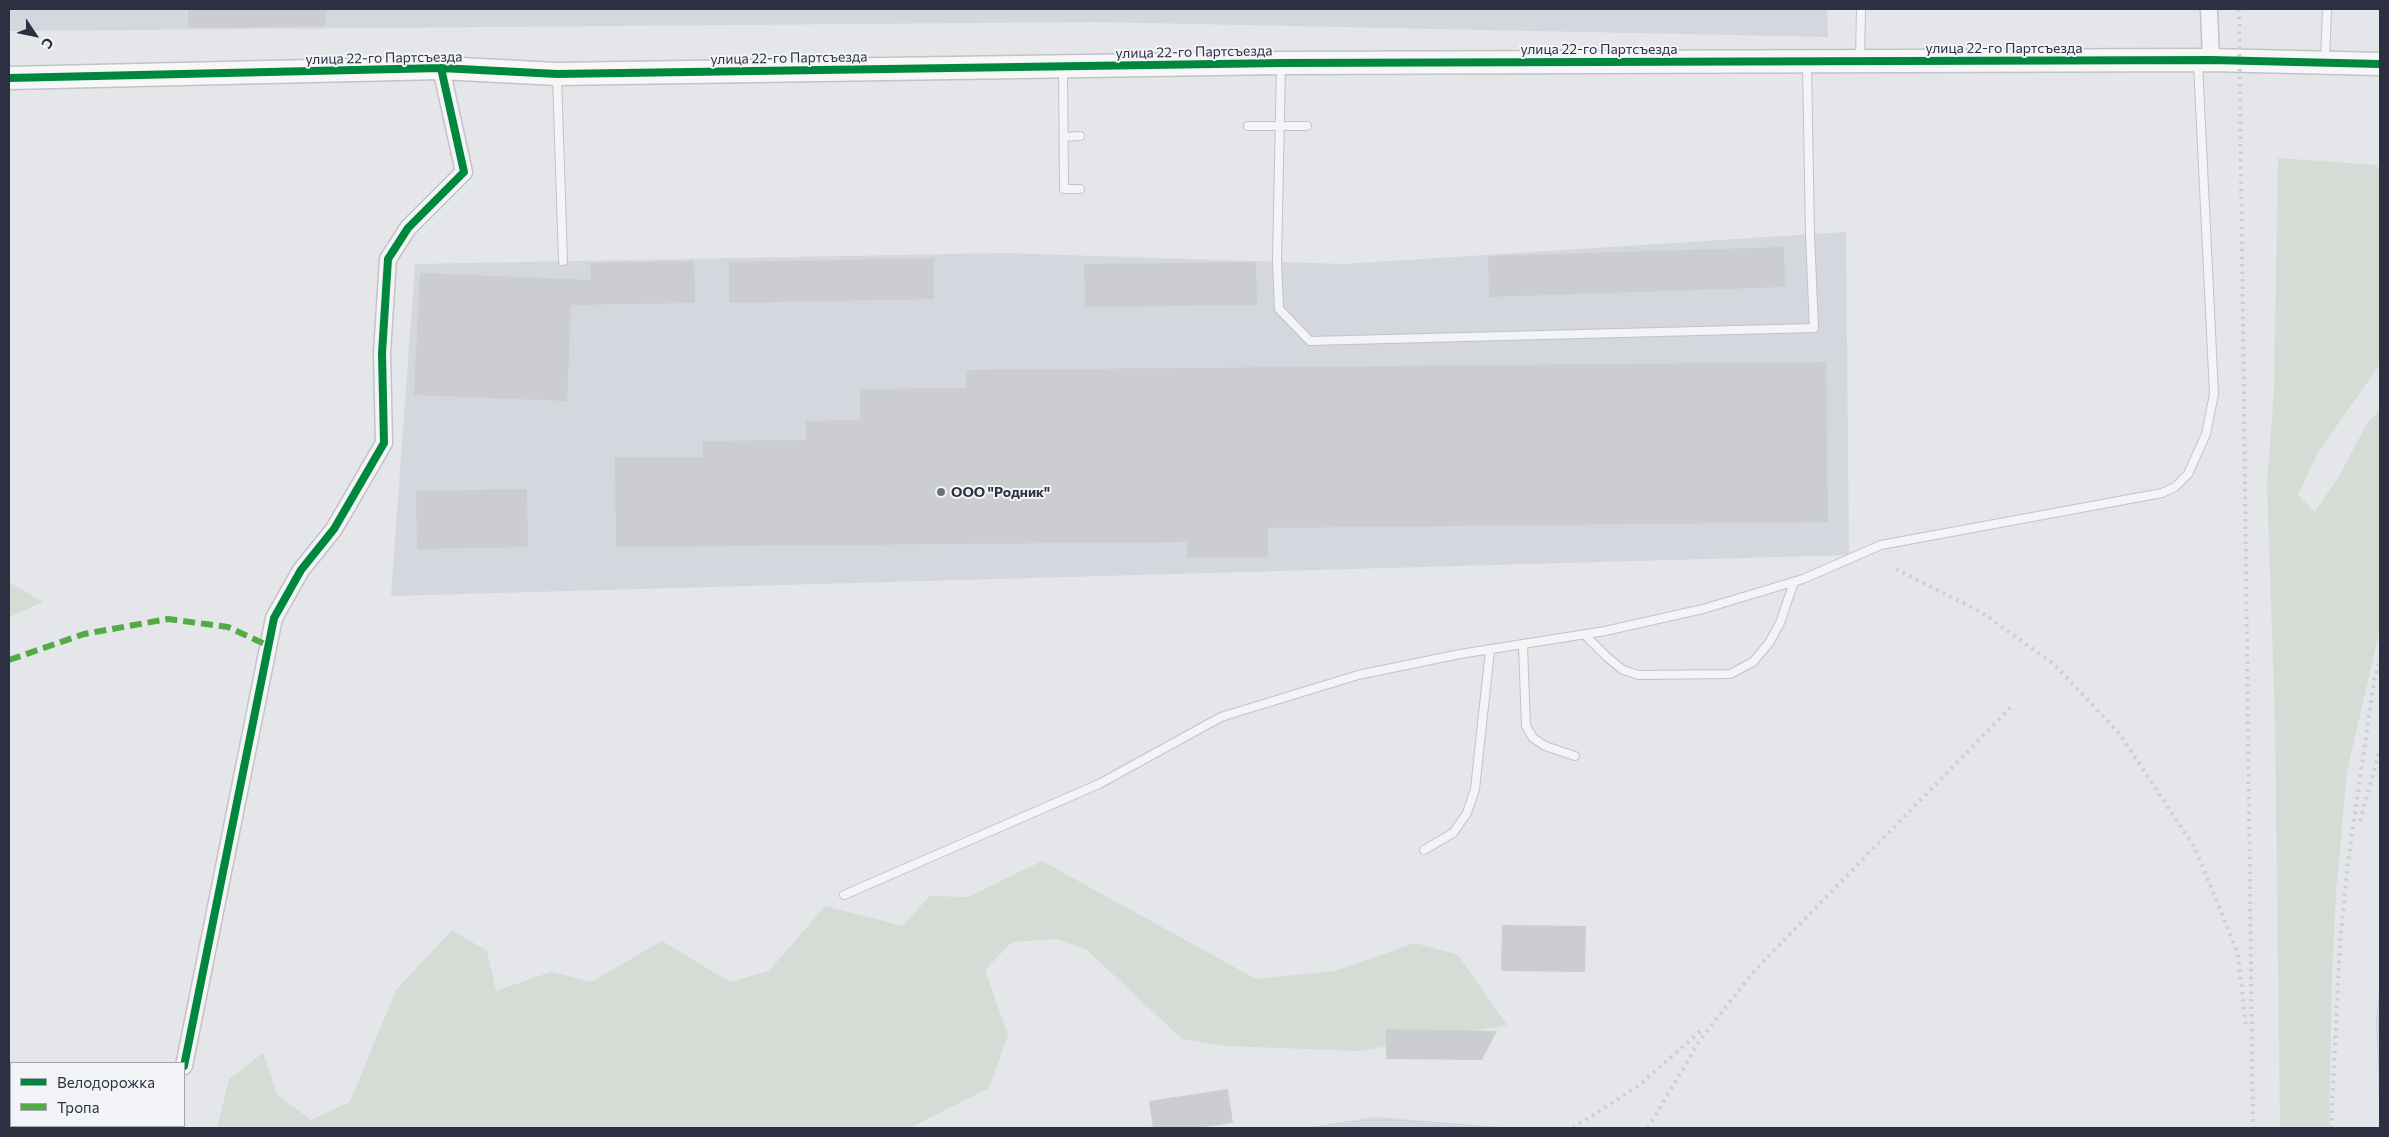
<!DOCTYPE html>
<html>
<head>
<meta charset="utf-8">
<style>
	body { margin:0 }
	#map { position:relative; width:2389px; height:1137px; overflow:hidden; background:#e4e6e9; font-family:Commissioner,sans-serif }
	canvas { display:block }
	.frame { position:absolute; inset:0; border:10px solid #2c3042; pointer-events:none }
	.legend { position:absolute; left:10px; top:1062px; width:175px; height:65px; box-sizing:border-box; background:#f3f4f8; border:1px solid #a3a6af; margin:0; padding:6px 9px; list-style:none; font-size:15px; color:#2c3042 }
	.legend li { display:flex; align-items:center; gap:10px; height:25px }
	.legend b { width:25px; border:1px solid #a3a6af }
	.north { position:absolute; left:10px; top:10px; width:50px; height:50px; -webkit-text-stroke:4px #f3f4f8; paint-order:stroke; rotate:124deg; font-size:14px; font-weight:700; line-height:20px; text-align:center; color:#2c3042 }
	.north::after { content:''; display:block; margin:auto; width:18px; height:22px; background:#2c3042; clip-path:polygon(50% 0,100% 100%,50% 72%,0 100%) }
</style>
</head>
<body>
<div id="map">
<canvas width="2389" height="1137"></canvas>
<div class="frame"></div>
<ul class="legend">
<li><b style="height:6px;background:#00873e"></b>Велодорожка</li>
<li><b style="height:6px;background:#54ab46"></b>Тропа</li>
</ul>
<div class="north">С</div>
</div>
<script>
const context = document.querySelector('canvas').getContext('2d');
context.lineJoin = 'round';
function fillPath(path, color) { context.fillStyle = color; context.fill(path, 'evenodd'); }
const shape = rows => new Path2D(rows.map(r => 'M' + r).join(''));
function stroke(path, color, width, dash) { context.strokeStyle = color; context.lineWidth = width; context.lineCap = dash ? 'butt' : 'round'; context.setLineDash(dash || []); context.stroke(path); }
function drawText(font, color, halo, rows, align = 'center') {
  context.font = font + ' Commissioner,sans-serif'; context.lineWidth = 4; context.setLineDash([]); context.textBaseline = 'middle'; context.strokeStyle = halo; context.fillStyle = color; for (const [text, x, y, turn = 0] of rows) {
    context.save(); context.translate(x, y); context.rotate((+turn || 0) * Math.PI / 180); context.textAlign = isNaN(turn) ? turn : align; if (halo) context.strokeText(text, 0, 0); context.fillText(text, 0, 0); context.restore();
  }
}
const built = shape([
	[9,9,1827,9,1828,37,1096,22,9,31],
	[1846,232,1849,555,391,596,415,264,1004,253,1344,264],
	[2380,982,2380,1128,2376,1020],
	[1375,1117,1513,1128,1304,1128]
]);
const green = shape([
	[2278,158,2376,165,2380,171,2380,364,2317,454,2298,495,2315,512,2341,473,2367,423,2380,410,2380,629,2347,771,2336,893,2332,974,2329,1128,2280,1128,2275,722,2267,483,2274,392],
	[9,582,43,602,9,617],
	[1042,861,1256,979,1335,971,1415,943,1458,955,1507,1025,1360,1051,1226,1046,1182,1039,1087,950,1058,939,1012,942,985,970,1008,1035,989,1088,910,1128,217,1128,229,1079,263,1053,277,1094,311,1120,350,1102,396,990,452,930,487,951,496,991,551,972,591,982,662,941,730,982,769,971,825,906,902,926,930,896,968,897]
]);
const building = shape([
	[188,9,326,9,326,26,188,28],
	[1784,247,1785,287,1489,297,1488,256],
	[934,258,934,299,729,303,729,262],
	[694,261,695,303,571,305,567,401,414,395,420,273,591,280,590,263],
	[1256,262,1257,305,1085,307,1084,264],
	[1826,362,1828,522,1268,528,1268,557,1187,558,1187,542,616,547,615,457,703,457,703,441,806,440,806,421,860,420,860,389,966,388,966,370],
	[527,489,528,547,417,549,416,491],
	[1502,925,1586,926,1585,972,1501,971],
	[1386,1029,1497,1031,1482,1060,1386,1059],
	[1228,1089,1233,1123,1196,1128,1153,1128,1149,1101]
]);
const lane = shape([
	[1860,59,1861,9],
	[2325,61,2327,9],
	[1281,65,1277,261,1279,309,1310,341,1814,328,1810,235,1807,64],
	[1063,68,1064,189,1080,189],
	[557,76,563,261],
	[1248,126,1307,126],
	[1064,137,1080,136],
	[1585,635,1607,657,1623,670,1639,675,1730,674,1753,662,1769,643,1780,623,1794,582],
	[1523,646,1526,726,1533,738,1545,746,1575,756],
	[1424,850,1453,833,1467,813,1475,789,1490,650],
	[844,895,1099,784,1221,717,1358,675,1460,654,1605,631,1703,609,1803,579,1881,545,2162,493,2175,487,2188,474,2206,434,2214,394,2198,63]
]);
const street = shape([
	[2209,9,2211,60],
	[184,1066,274,618,301,570,334,529,384,443,382,353,388,259,408,228,464,172,441,68],
	[171,1128,171,1126]
]);
const secondary = shape([
	[9,78,441,68,557,74,1281,63,2211,60,2380,64]
]);
const rail = shape([
	[2239,9,2253,1128],
	[1896,569,1981,612,2054,664,2119,733,2195,848,2238,954,2246,1028],
	[2360,821,2380,750],
	[1573,1128,1638,1086,1702,1030],
	[1648,1128,1700,1040,1755,970,2011,707],
	[2331,1128,2340,943,2348,862,2374,681,2380,660]
]);
const quiet = shape([
	[9,660,84,634,168,619,228,627,267,645]
]);
const cycleway = shape([
	[9,78,441,68,557,74,1281,63,2211,60,2380,64],
	[184,1066,274,618,301,570,334,529,384,443,382,353,388,259,408,228,464,172,441,68]
]);
const markers = [
	[941,492,5,"#6c707c"]
];
const streetNames = [
	["улица 22-го Партсъезда",2004,48],
	["улица 22-го Партсъезда",1599,49],
	["улица 22-го Партсъезда",1194,52,-1],
	["улица 22-го Партсъезда",384,58,-1],
	["улица 22-го Партсъезда",789,58,-1]
];
const poiNames = [
	["ООО \"Родник\"",951,492]
];
fillPath(built, '#d5d7de');
fillPath(green, '#d4dcd5');
fillPath(building, '#cccdd1');
stroke(lane, '#c1c3c6', 10);
stroke(street, '#c1c3c6', 19);
stroke(secondary, '#c1c3c6', 25);
stroke(lane, '#f4f4f6', 8);
stroke(street, '#f4f4f6', 16);
stroke(secondary, '#f7f7f8', 22);
stroke(rail, '#cdced1', 4, [2.5, 5]);
stroke(quiet, '#54ab46', 6, [12, 6]);
stroke(cycleway, '#00873e', 8);
for (const [x, y, r, color] of markers) { const dot = new Path2D(); dot.arc(x, y, r, 0, 2 * Math.PI); context.fillStyle = color; context.fill(dot); stroke(dot, '#f3f4f8', 2); }
drawText('14px', '#2c3042', '#f3f4f8', streetNames);
drawText('bold 14px', '#2c3042', '#f3f4f8', poiNames, 'left');
</script>
</body>
</html>
